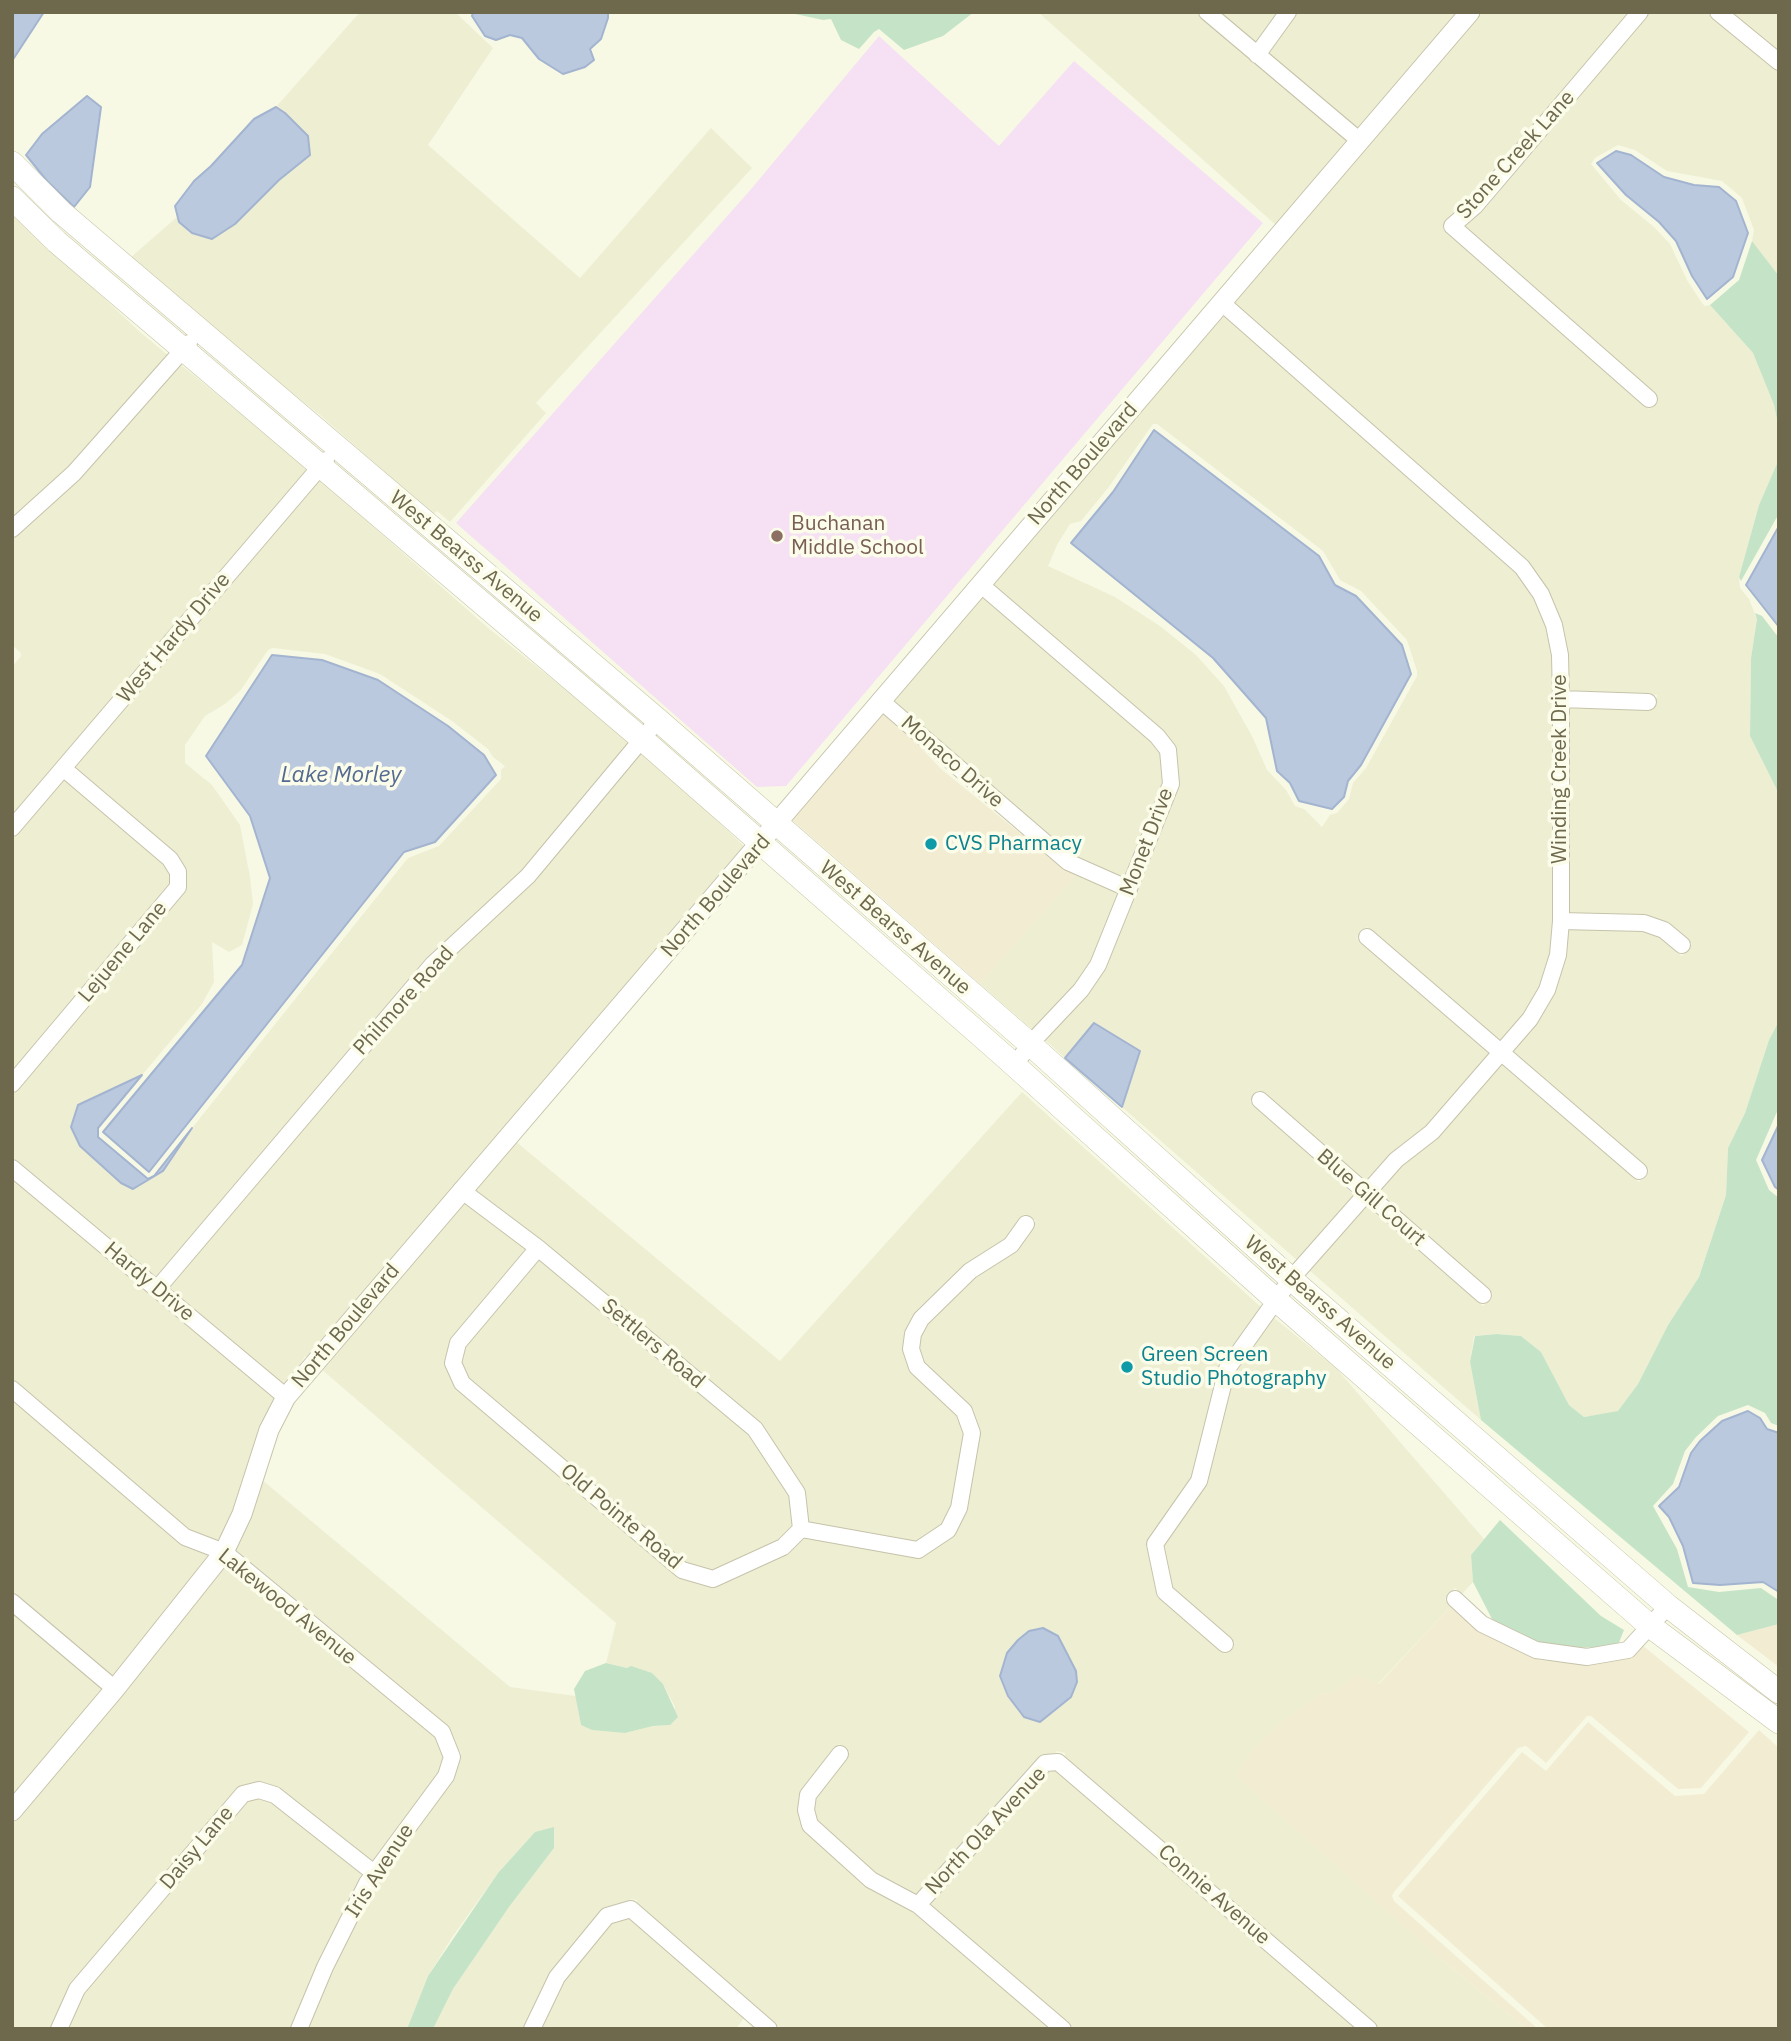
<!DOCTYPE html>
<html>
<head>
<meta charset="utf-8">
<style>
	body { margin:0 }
	#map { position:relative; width:1791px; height:2041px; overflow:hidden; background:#f7f9e4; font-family:"IBM Plex Sans",sans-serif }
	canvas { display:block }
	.frame { position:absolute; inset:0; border:14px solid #6e684d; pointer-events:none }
</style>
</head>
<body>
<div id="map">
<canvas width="1791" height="2041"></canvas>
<div class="frame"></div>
</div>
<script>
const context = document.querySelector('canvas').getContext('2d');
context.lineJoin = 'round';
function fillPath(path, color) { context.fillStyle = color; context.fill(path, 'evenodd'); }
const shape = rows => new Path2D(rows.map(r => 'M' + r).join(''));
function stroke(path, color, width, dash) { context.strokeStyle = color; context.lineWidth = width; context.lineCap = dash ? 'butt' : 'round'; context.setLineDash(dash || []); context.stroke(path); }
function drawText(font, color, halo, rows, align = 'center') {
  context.font = font + ' "IBM Plex Sans",sans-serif'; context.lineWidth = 7; context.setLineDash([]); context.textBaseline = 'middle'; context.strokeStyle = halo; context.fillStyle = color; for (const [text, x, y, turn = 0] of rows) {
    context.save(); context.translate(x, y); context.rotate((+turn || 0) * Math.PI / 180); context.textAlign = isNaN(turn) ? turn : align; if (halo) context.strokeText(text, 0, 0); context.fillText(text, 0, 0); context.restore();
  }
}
const residential = shape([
	[360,12,455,12,493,48,428,145,580,278,711,128,752,168,536,403,546,413,450,522,437,511,433,514,320,415,187,309,130,258,177,217,179,222,279,180,309,155,308,136,286,113,276,107],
	[1038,12,1196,12,1349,143,1278,227],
	[1219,12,1280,12,1256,44],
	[1297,12,1461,12,1359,131,1267,53],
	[1479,12,1631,12,1447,231,1649,409,1658,398,1463,225,1481,211,1650,12,1706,12,1771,67,1779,71,1779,276,1752,241,1754,230,1742,198,1722,181,1667,171,1635,150,1618,145,1595,158,1591,164,1621,200,1654,227,1670,244,1687,280,1702,303,1705,306,1710,305,1753,353,1774,405,1779,429,1779,459,1759,505,1739,577,1740,588,1749,599,1757,619,1751,658,1750,736,1779,794,1779,1021,1769,1040,1745,1113,1728,1148,1726,1195,1699,1277,1668,1325,1638,1384,1618,1412,1584,1417,1569,1405,1541,1352,1521,1336,1497,1334,1474,1336,1470,1362,1481,1420,1309,1270,1366,1205,1483,1306,1493,1294,1376,1193,1500,1063,1639,1182,1649,1170,1511,1051,1567,929,1641,930,1660,937,1682,956,1692,944,1669,924,1647,916,1568,914,1568,706,1654,709,1657,695,1568,692,1547,589,1232,301],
	[1730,12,1779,12,1779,53],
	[12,212,140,332,169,356,69,468,12,520],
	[1222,313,1516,573,1534,598,1547,628,1552,656,1554,921,1551,955,1540,987,1524,1015,1500,1042,1367,927,1357,938,1490,1054,1427,1126,1365,1184,1259,1090,1250,1101,1355,1196,1298,1261,1122,1107,1140,1051,1095,1023,1065,1058,1044,1039,1139,885,1174,745,1162,730,990,583],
	[1153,424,1157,424,1323,551,1340,580,1361,591,1407,640,1417,671,1417,676,1366,768,1353,783,1349,799,1337,813,1330,815,1322,827,1304,809,1295,806,1286,790,1267,770,1253,738,1224,686,1196,655,1160,626,1115,597,1048,566,1057,545,1070,524,1081,521,1108,488],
	[180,364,309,470,12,818,12,667,21,656,20,652,12,645,12,539,79,477],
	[319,479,487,627,631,742,523,871,157,1278,12,1157,12,1094,183,891,184,868,175,853,74,767],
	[273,648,325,654,380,674,452,721,488,749,493,757,505,766,501,770,501,779,439,846,408,858,192,1128,163,1171,133,1189,121,1183,100,1165,78,1105,142,1075,202,1004,214,982,212,942,229,952,242,945,253,904,250,877,240,825,212,785,185,763,185,745,205,716,225,704,240,691,268,650],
	[980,594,1152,741,1161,754,1164,784,1126,879,1073,856,891,699],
	[642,750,747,849,309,1359,305,1356,296,1374,286,1386,167,1287,438,969],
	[64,779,164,864,171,875,170,885,12,1073,12,839],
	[1073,873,1120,893,1092,962,1076,985,1033,1030,980,984,1075,875],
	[1022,1092,1262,1308,1222,1365,1192,1478,1149,1540,1160,1598,1225,1654,1235,1643,1171,1587,1163,1545,1206,1482,1234,1372,1273,1317,1336,1368,1484,1539,1471,1555,1473,1582,1462,1594,1455,1588,1445,1599,1451,1606,1378,1684,1321,1694,1253,1749,1442,1960,1526,2029,1381,2029,1065,1757,1065,1753,1057,1751,917,1896,875,1873,816,1820,813,1809,815,1798,850,1752,839,1744,803,1791,798,1813,805,1831,866,1885,913,1911,1051,2029,782,2029,638,1905,637,1900,631,1899,525,2029,433,2029,453,1989,509,1907,554,1848,535,1832,498,1873,453,1936,428,1976,407,2029,307,2029,332,1969,373,1887,458,1762,461,1760,461,1752,458,1751,447,1726,233,1549,261,1479,510,1687,576,1696,581,1725,625,1733,653,1726,670,1725,675,1707,663,1684,627,1668,606,1663,616,1623,320,1368,462,1200,528,1250,446,1367,455,1387,677,1576,710,1586,803,1537,916,1557,951,1536,969,1406,924,1362,918,1348,920,1335,926,1323,974,1277,1017,1249,1036,1221,1024,1214,1007,1240,916,1313,912,1373,958,1416,964,1435,952,1506,942,1525,917,1542,808,1523,803,1488,760,1423,538,1238,472,1188,514,1140,780,1361],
	[1002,1663,1052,1711,1040,1722],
	[12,1177,277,1399,235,1511,221,1542,189,1530,12,1379],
	[538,1259,750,1434,790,1496,793,1527,779,1541,713,1571,686,1563,468,1378,461,1362,464,1346],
	[12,1400,180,1542,212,1555,114,1678,12,1592],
	[224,1562,435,1737,444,1758,439,1773,373,1862,280,1789,258,1783,52,2029,12,2029,12,1821,125,1687],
	[12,1612,104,1691,12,1800],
	[1055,1769,1358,2029,1075,2029,928,1904,1048,1770],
	[258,1797,271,1802,364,1875,292,2029,67,2029,83,1993,247,1801],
	[628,1917,744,2018,736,2029,540,2029,563,1981,610,1923]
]);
const commercial = shape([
	[881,710,908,734,941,769,1063,868,1076,875,980,984,791,819],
	[1451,1606,1478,1631,1539,1660,1588,1665,1642,1645,1749,1732,1701,1788,1678,1789,1591,1716,1587,1716,1546,1763,1526,1746,1518,1748,1394,1892,1392,1896,1394,1901,1538,2029,1526,2029,1442,1960,1236,1776,1253,1749,1279,1724,1321,1694,1337,1691,1355,1675,1379,1684],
	[1779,1624,1779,1667,1737,1635],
	[1588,1722,1675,1796,1704,1794,1759,1730,1779,1748,1779,2029,1548,2029,1398,1896,1522,1752,1546,1771]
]);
const education = shape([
	[879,36,999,146,1074,61,1263,223,786,786,757,787,456,523,752,188]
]);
const green = shape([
	[786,12,974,12,943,36,904,50,879,29,874,32,859,49,841,40,831,19,823,20],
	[1752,241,1779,276,1779,429,1774,405,1753,353,1710,305,1739,280],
	[1779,459,1777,517,1741,581,1739,577,1759,505],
	[1755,613,1762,616,1779,638,1779,794,1750,736,1751,658,1757,619],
	[1779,1021,1779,1107,1756,1160,1769,1190,1779,1198,1779,1426,1771,1423,1765,1413,1748,1405,1718,1416,1696,1437,1685,1451,1673,1484,1653,1506,1677,1549,1688,1587,1719,1592,1761,1588,1777,1599,1779,1624,1737,1635,1481,1420,1470,1362,1475,1336,1497,1334,1521,1336,1541,1352,1569,1405,1584,1417,1618,1411,1638,1384,1668,1325,1699,1277,1726,1195,1728,1148,1745,1113,1769,1040],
	[1500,1520,1601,1616,1624,1630,1618,1645,1596,1648,1544,1645,1493,1621,1473,1582,1471,1555],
	[606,1663,627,1668,631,1666,652,1673,663,1684,678,1717,670,1725,653,1726,625,1733,592,1730,581,1725,574,1689,585,1671],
	[554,1827,554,1848,509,1907,453,1989,433,2029,407,2029,428,1976,498,1873,535,1832]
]);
const water = shape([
	[12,12,44,12,12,61,12,12],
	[473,12,608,12,608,18,601,39,590,49,594,60,585,67,563,74,539,59,522,38,510,35,496,40,485,36,472,16,473,12],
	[87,96,101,107,90,187,74,207,47,181,26,155,42,134,87,96],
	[276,107,285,113,308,136,310,155,279,180,235,224,212,239,192,233,179,222,175,206,194,181,211,166,254,119,276,107],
	[1616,151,1631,155,1664,177,1694,185,1719,187,1736,201,1748,233,1733,277,1707,299,1692,276,1676,241,1659,222,1626,195,1597,163,1616,151],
	[1154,430,1319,556,1335,585,1356,596,1402,645,1411,674,1361,765,1348,781,1344,797,1332,809,1299,801,1290,783,1277,771,1266,718,1213,658,1071,543,1113,492,1154,430],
	[1779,526,1779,627,1746,585,1779,526],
	[272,655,322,660,378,680,448,726,484,755,496,775,435,842,404,852,149,1172,103,1132,242,965,270,878,250,816,206,756,272,655],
	[1094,1023,1140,1051,1122,1107,1065,1058,1094,1023],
	[142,1075,98,1128,98,1137,148,1179,154,1176,192,1128,163,1171,133,1189,121,1183,80,1146,71,1127,78,1105,142,1075],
	[1779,1124,1779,1190,1775,1187,1762,1160,1779,1124],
	[1748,1411,1760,1418,1767,1429,1779,1433,1779,1592,1763,1582,1720,1585,1693,1583,1683,1546,1669,1517,1659,1506,1679,1487,1691,1453,1700,1441,1722,1421,1748,1411],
	[1043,1628,1058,1636,1076,1671,1077,1682,1071,1697,1040,1722,1024,1717,1008,1696,1000,1676,1007,1653,1018,1640,1029,1631,1043,1628]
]);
const minor = shape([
	[1207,12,1360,141],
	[1640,12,1475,206,1452,226,1649,399],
	[1718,12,1779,62],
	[1257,55,1288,12],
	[1222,303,1522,567,1541,594,1554,625,1560,655,1561,699,1561,921,1558,955,1547,990,1530,1019,1432,1132,1396,1160,1291,1279,1227,1369,1199,1481,1155,1544,1165,1592,1225,1644],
	[12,529,74,473,189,343],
	[980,584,1157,736,1168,750,1171,784,1098,965,1081,990,1030,1044,1014,1066],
	[1561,699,1648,702],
	[880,700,1068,862,1129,889],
	[12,828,326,460],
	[1561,921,1644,923,1664,930,1682,945],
	[1367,937,1639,1171],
	[12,1084,178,887,178,872,170,859,63,768],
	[1260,1100,1483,1295],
	[12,1168,286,1397],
	[461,1190,538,1248,755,1429,797,1493,801,1529],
	[538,1248,458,1343,453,1363,462,1383,682,1570,713,1579,783,1547,801,1529,918,1550,948,1530,959,1508,972,1433,964,1411,917,1367,911,1349,913,1334,921,1319,970,1271,1011,1245,1026,1224],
	[157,1289,433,964,528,876,658,720],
	[12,1389,185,1537,224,1552,442,1732,452,1757,446,1776,367,1883,325,1967,299,2029],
	[1455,1599,1482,1624,1536,1650,1587,1657,1628,1650,1668,1606],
	[12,1602,115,1689],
	[840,1754,808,1795,806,1810,810,1825,871,1880,918,1905,1063,2029],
	[918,1905,1045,1763,1058,1762,1369,2029],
	[59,2029,77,1989,243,1794,259,1790,275,1795,374,1873],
	[532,2029,557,1977,607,1916,631,1909,769,2029]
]);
const tertiary = shape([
	[12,1811,115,1689,224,1552,242,1514,269,1430,286,1397,1470,12]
]);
const secondary = shape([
	[12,163,61,212,658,720,1030,1044,1291,1279,1668,1606,1779,1692],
	[12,198,57,242,642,739,1003,1055,1276,1300,1650,1626,1779,1722]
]);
const markers = [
	[777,536,7,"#8d6e63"],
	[931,844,7,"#0f9aa8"],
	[1127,1367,7,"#0f9aa8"]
];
const streetNames = [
	["Stone Creek Lane",1516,155,-48],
	["North Boulevard",1083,464,-49],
	["West Bearss Avenue",466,557,40],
	["West Hardy Drive",174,638,-50],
	["Monaco Drive",952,762,41],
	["Winding Creek Drive",1560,769,-90],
	["Monet Drive",1147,842,-69],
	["North Boulevard",716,896,-49],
	["West Bearss Avenue",895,928,41],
	["Lejuene Lane",123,952,-50],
	["Philmore Road",404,1001,-48],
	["Blue Gill Court",1371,1198,41],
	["Hardy Drive",149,1282,40],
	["West Bearss Avenue",1320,1303,41],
	["North Boulevard",346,1326,-50],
	["Settlers Road",653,1344,40],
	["Old Pointe Road",621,1517,40],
	["Lakewood Avenue",287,1607,39],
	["North Ola Avenue",986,1831,-47],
	["Daisy Lane",197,1848,-50],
	["Iris Avenue",380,1871,-57],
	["Connie Avenue",1214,1895,41]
];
const educationNames = [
	["Buchanan",791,524],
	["Middle School",791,548]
];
const cultureNames = [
	["CVS Pharmacy",945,844],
	["Green Screen",1141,1355],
	["Studio Photography",1141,1379]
];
const waterNames = [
	["Lake Morley",341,775]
];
fillPath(residential, '#eeeed3');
fillPath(commercial, '#f2ecd3');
fillPath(education, '#f5e1f3');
fillPath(green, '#c5e4c7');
fillPath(water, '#bbc9df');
stroke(water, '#a3b4d0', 2);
stroke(minor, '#c6c3aa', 18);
stroke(tertiary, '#c6c3aa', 21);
stroke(secondary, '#c8c6a8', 24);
stroke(minor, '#fff', 16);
stroke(tertiary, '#fff', 19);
stroke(secondary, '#fff', 23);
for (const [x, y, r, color] of markers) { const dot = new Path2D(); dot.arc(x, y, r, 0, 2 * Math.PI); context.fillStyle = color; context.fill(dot); stroke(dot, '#fbfce9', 2.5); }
drawText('21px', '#6e684d', '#fbfce9', streetNames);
drawText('21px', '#785e54', '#fbfce9', educationNames, 'left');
drawText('21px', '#0d838f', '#fbfce9', cultureNames, 'left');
drawText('italic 23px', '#546a91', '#fbfce9', waterNames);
</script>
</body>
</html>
